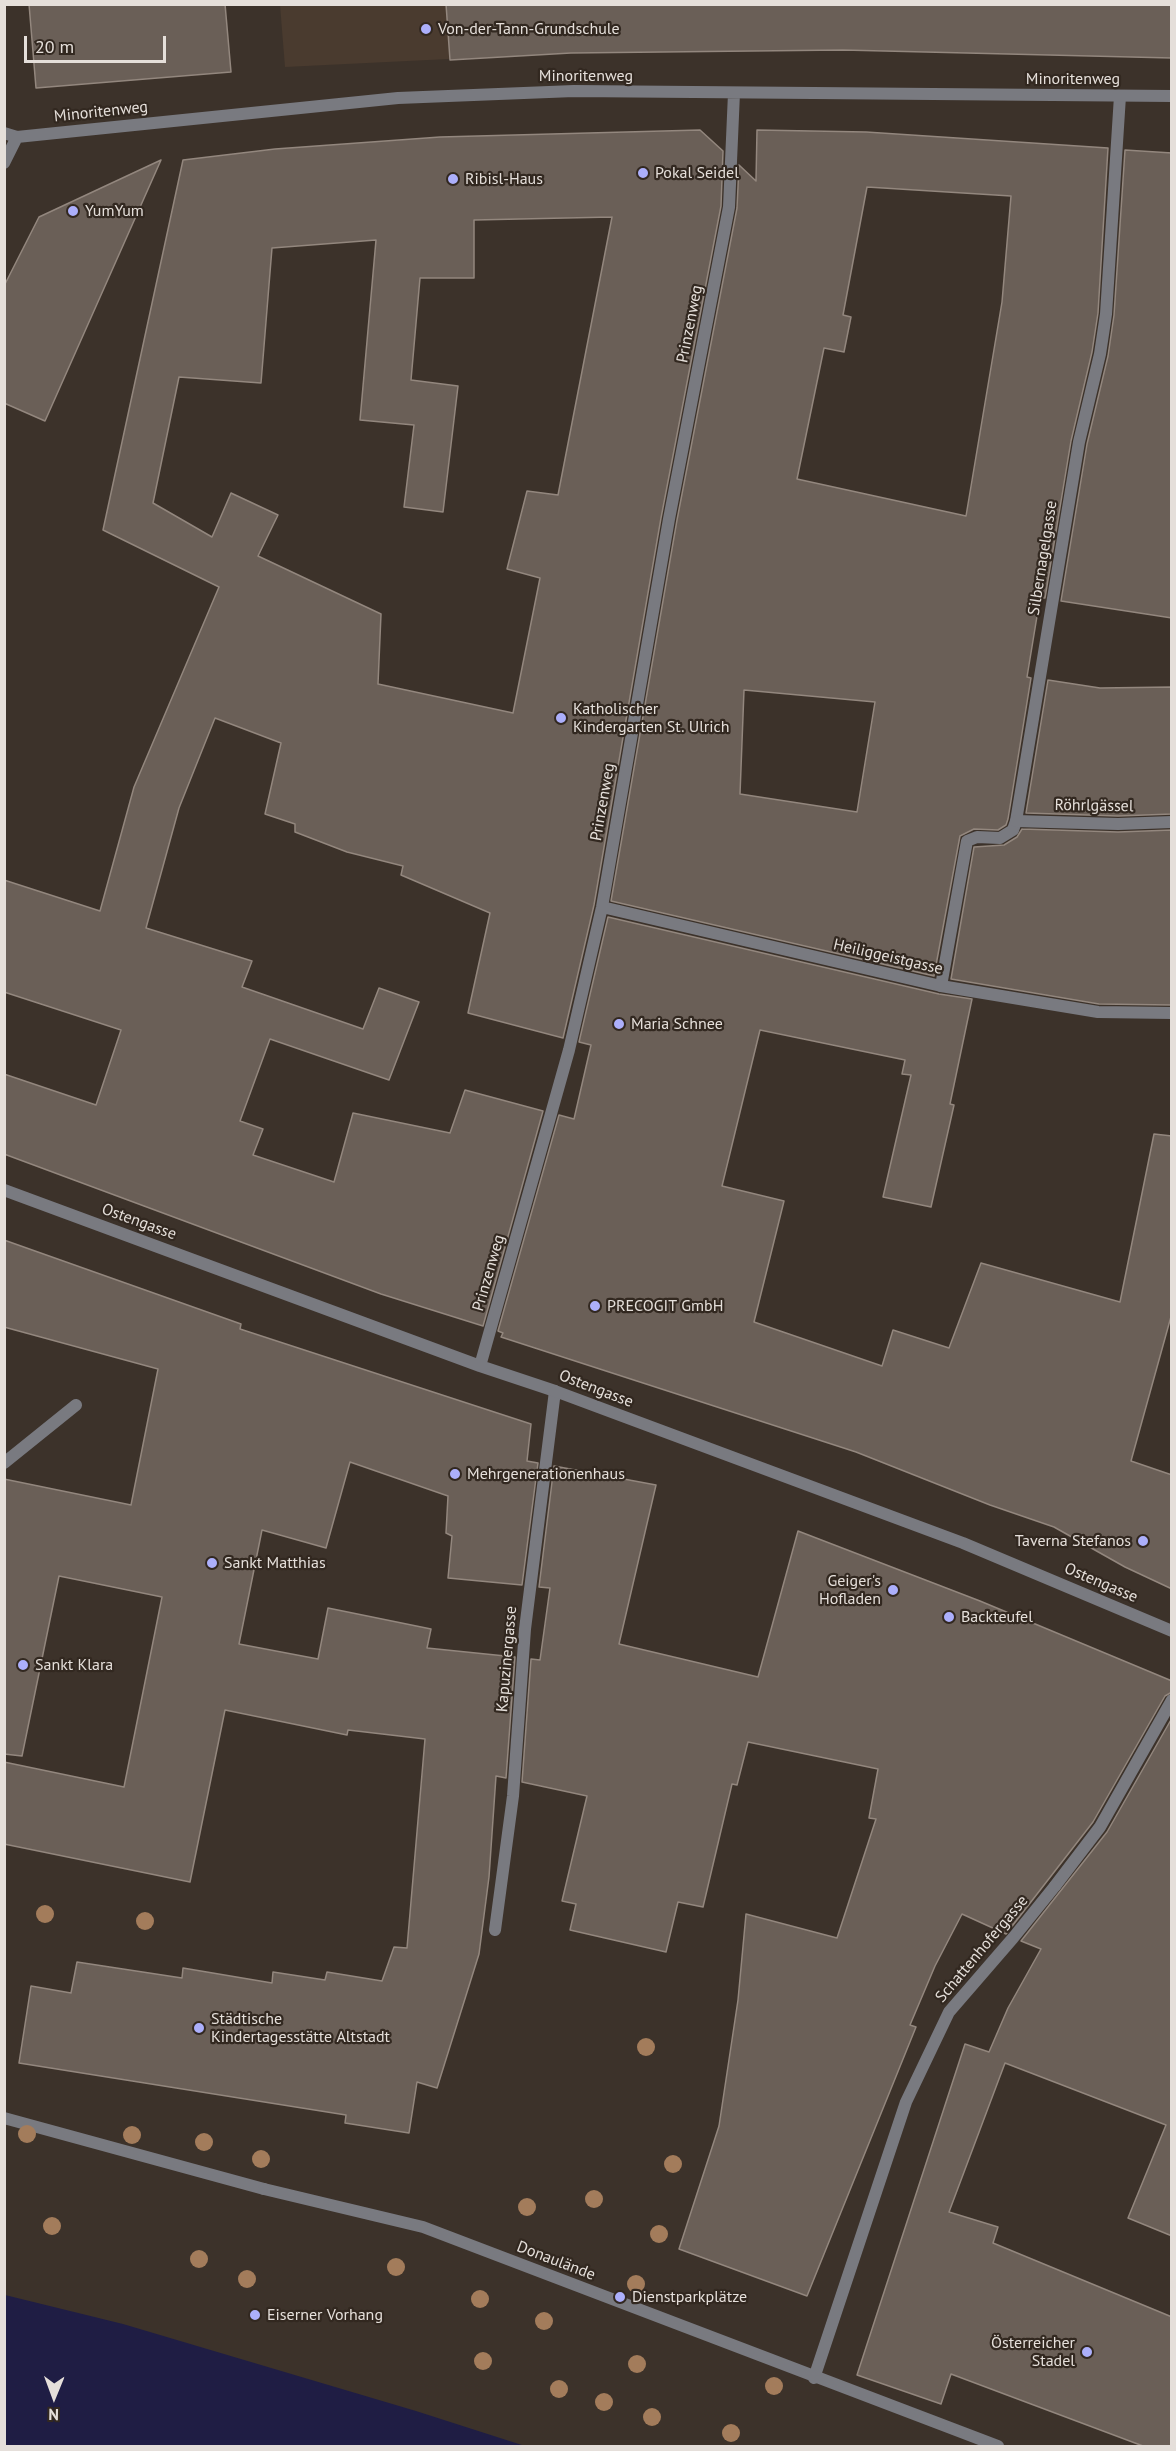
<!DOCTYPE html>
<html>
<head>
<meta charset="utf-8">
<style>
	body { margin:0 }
	#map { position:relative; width:1176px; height:2451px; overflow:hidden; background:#3c322a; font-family:"PT Sans",sans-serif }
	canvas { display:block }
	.frame { position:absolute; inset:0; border:6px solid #e5dfda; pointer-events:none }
	.north { position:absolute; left:24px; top:2367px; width:60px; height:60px; -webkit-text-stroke:4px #322820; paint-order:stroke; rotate:181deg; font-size:16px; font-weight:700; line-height:24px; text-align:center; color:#e5dfda }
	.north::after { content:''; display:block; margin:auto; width:21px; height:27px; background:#e5dfda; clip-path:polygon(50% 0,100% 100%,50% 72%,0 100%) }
	.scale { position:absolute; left:24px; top:36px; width:142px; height:27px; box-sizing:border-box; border:3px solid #e5dfda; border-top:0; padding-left:8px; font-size:18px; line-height:21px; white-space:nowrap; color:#e5dfda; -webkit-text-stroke:4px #322820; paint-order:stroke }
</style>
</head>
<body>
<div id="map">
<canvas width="1176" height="2451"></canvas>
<div class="frame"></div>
<div class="north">N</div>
<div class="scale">20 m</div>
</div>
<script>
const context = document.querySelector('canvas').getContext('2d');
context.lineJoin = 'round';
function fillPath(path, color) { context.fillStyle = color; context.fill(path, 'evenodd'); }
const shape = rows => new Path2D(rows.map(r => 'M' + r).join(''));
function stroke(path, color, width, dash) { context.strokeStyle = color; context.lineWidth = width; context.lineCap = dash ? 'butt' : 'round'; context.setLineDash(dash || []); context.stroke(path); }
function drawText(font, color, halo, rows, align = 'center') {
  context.font = font + ' "PT Sans",sans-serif'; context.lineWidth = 4.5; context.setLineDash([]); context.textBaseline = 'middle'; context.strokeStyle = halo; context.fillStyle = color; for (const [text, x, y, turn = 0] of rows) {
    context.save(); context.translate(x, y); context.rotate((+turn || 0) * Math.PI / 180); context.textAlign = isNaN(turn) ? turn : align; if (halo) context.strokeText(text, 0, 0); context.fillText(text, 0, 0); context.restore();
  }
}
const built = shape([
	[280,5,568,5,571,53,285,67]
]);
const water = shape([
	[5,2295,123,2324,416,2411,525,2446,5,2446]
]);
const building = shape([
	[29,4,225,4,231,72,36,88,29,4],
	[446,4,1172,4,1172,58,843,50,571,53,450,60,446,4],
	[700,130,723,151,721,206,661,518,594,905,563,1038,468,1013,490,913,401,875,403,866,347,852,295,832,295,824,265,814,281,743,215,718,179,808,146,928,252,961,242,987,363,1029,379,988,419,1002,389,1080,270,1039,240,1121,263,1129,253,1155,334,1182,353,1113,450,1133,465,1090,543,1111,483,1326,381,1294,4,1154,4,1074,96,1105,121,1030,4,992,4,880,100,911,134,787,219,587,103,530,183,160,275,149,440,137,700,130],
	[612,217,558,495,527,491,507,569,540,578,513,713,378,684,381,614,258,556,278,515,231,493,212,537,153,503,179,377,261,383,272,248,376,240,360,420,414,425,404,507,443,512,458,386,411,380,420,278,474,278,474,220,612,217],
	[757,130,866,132,1108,148,1098,313,1092,352,1071,441,1045,598,1040,598,1027,677,1031,678,1008,819,1006,825,998,830,974,829,960,836,934,976,611,901,677,520,737,208,739,165,756,181,757,130],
	[867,187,1011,196,1002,302,966,516,797,479,824,348,844,352,851,317,843,315,867,187],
	[744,690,875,702,857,812,740,794,744,690],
	[1125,150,1172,153,1172,618,1061,601,1087,444,1108,356,1114,315,1125,150],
	[161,160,45,421,4,403,4,286,39,217,161,160],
	[1048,680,1100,688,1172,687,1172,814,1118,816,1026,813,1048,680],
	[1022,829,1118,832,1172,830,1172,1005,1099,1004,951,979,974,847,1004,845,1017,837,1022,829],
	[608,917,939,994,972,999,950,1104,954,1105,931,1207,883,1197,911,1075,902,1074,905,1060,760,1030,722,1186,784,1201,754,1322,882,1366,893,1330,949,1348,981,1263,1120,1302,1154,1134,1172,1136,1172,1313,1131,1461,1172,1475,1172,1589,1125,1567,1054,1527,990,1505,856,1452,501,1337,503,1333,498,1331,559,1115,574,1119,591,1045,579,1042,608,917],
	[4,1240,241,1324,240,1329,531,1424,527,1461,538,1463,522,1585,448,1578,452,1536,446,1533,448,1496,350,1462,326,1548,262,1530,239,1644,318,1659,328,1608,431,1629,427,1648,515,1657,506,1778,496,1776,489,1877,479,1954,437,2088,417,2082,409,2133,345,2123,346,2115,19,2063,31,1986,71,1993,77,1962,182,1978,183,1968,272,1983,273,1972,325,1980,327,1972,382,1981,394,1947,407,1948,425,1739,348,1730,347,1735,225,1710,190,1882,4,1844,4,1762,124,1787,162,1597,59,1576,22,1756,4,1754,4,1479,131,1505,158,1369,4,1327,4,1240],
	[554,1466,656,1485,619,1644,758,1677,798,1531,980,1601,1172,1681,1172,1692,1165,1696,1093,1822,1006,1934,962,1914,935,1966,910,2025,916,2027,807,2296,679,2249,719,2126,738,2000,746,1914,837,1938,876,1819,869,1818,878,1769,748,1742,737,1785,732,1784,703,1907,678,1902,666,1952,570,1930,576,1904,562,1901,587,1796,522,1782,531,1659,540,1660,550,1588,539,1587,554,1466],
	[1172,1718,1172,2236,1128,2218,1166,2125,1005,2063,949,2212,998,2227,993,2243,1172,2317,1172,2446,1143,2446,951,2374,941,2404,857,2375,965,2044,989,2052,1008,2008,1041,1949,1021,1941,1107,1832,1172,1718]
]);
const lane = shape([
	[941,986,967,841,977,837,1000,838,1013,830,1016,821,1079,442,1100,354,1106,314,1120,96],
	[4,1463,76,1405],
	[1055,1886,1100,1827,1172,1700],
	[495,1930,513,1796,525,1629,555,1391],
	[4,2118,264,2189]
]);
const street = shape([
	[4,133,17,137,398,98,574,91,1172,96],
	[4,163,17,137],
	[1016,821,1118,824,1172,822],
	[602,907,941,986,1098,1012,1172,1013],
	[4,1190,480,1366,555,1391,963,1543,1172,1631],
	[480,1366,569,1050,602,907,669,519,729,207,734,93],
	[264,2189,423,2227,998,2446],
	[814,2378,906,2102,949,2012,1013,1938,1055,1886]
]);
const trees = [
	[45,1914],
	[145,1921],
	[646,2047],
	[27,2134],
	[132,2135],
	[204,2142],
	[261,2159],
	[673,2164],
	[594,2199],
	[527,2207],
	[52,2226],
	[659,2234],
	[199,2259],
	[396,2267],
	[247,2279],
	[636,2284],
	[480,2299],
	[544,2321],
	[483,2361],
	[637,2364],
	[774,2386],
	[559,2389],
	[604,2402],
	[652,2417],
	[731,2433]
];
const markers = [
	[426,29,6,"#acaffb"],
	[643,173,6,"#acaffb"],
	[453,179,6,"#acaffb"],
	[73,211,6,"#acaffb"],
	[561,718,6,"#acaffb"],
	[619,1024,6,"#acaffb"],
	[595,1306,6,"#acaffb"],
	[455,1474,6,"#acaffb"],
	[1143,1541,6,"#acaffb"],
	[212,1563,6,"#acaffb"],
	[893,1590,6,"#acaffb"],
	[949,1617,6,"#acaffb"],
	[23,1665,6,"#acaffb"],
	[199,2028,6,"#acaffb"],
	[620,2297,6,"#acaffb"],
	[255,2315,6,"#acaffb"],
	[1087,2352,6,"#acaffb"]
];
const poiNames = [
	["Von-der-Tann-Grundschule",438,29],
	["Pokal Seidel",655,173],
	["Ribisl-Haus",465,179],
	["YumYum",85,211],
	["Katholischer",573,709],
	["Kindergarten St. Ulrich",573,727],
	["Maria Schnee",631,1024],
	["PRECOGIT GmbH",607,1306],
	["Mehrgenerationenhaus",467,1474],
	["Taverna Stefanos",1131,1541,"right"],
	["Sankt Matthias",224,1563],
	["Geiger's",881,1581,"right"],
	["Hofladen",881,1599,"right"],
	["Backteufel",961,1617],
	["Sankt Klara",35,1665],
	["Städtische",211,2019],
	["Kindertagesstätte Altstadt",211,2037],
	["Dienstparkplätze",632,2297],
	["Eiserner Vorhang",267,2315],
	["Österreicher",1075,2343,"right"],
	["Stadel",1075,2361,"right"]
];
const streetNames = [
	["Minoritenweg",586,76],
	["Minoritenweg",1073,79],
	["Minoritenweg",101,112,-6],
	["Prinzenweg",690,324,-79],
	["Silbernagelgasse",1043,558,-81],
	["Prinzenweg",603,802,-80],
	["Röhrlgässel",1094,806,1],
	["Heiliggeistgasse",888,957,13],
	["Ostengasse",139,1222,20],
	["Prinzenweg",489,1273,-74],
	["Ostengasse",596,1389,21],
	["Ostengasse",1101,1583,23],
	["Kapuzinergasse",507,1659,-85],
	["Schattenhofergasse",982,1949,-50],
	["Donaulände",556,2261,21]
];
fillPath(built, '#4a3b2f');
fillPath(water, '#1f1d44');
fillPath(building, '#6a5f57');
stroke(building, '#93877e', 1.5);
stroke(lane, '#797a80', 12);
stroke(street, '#797a80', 12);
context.fillStyle = '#a37c5b';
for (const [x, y] of trees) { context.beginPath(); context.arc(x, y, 9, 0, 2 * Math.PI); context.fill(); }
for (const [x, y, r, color] of markers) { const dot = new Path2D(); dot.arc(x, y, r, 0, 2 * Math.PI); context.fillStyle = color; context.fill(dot); stroke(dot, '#322820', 2); }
drawText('16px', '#e5dfda', '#322820', poiNames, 'left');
drawText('16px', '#e5dfda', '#322820', streetNames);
</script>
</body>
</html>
